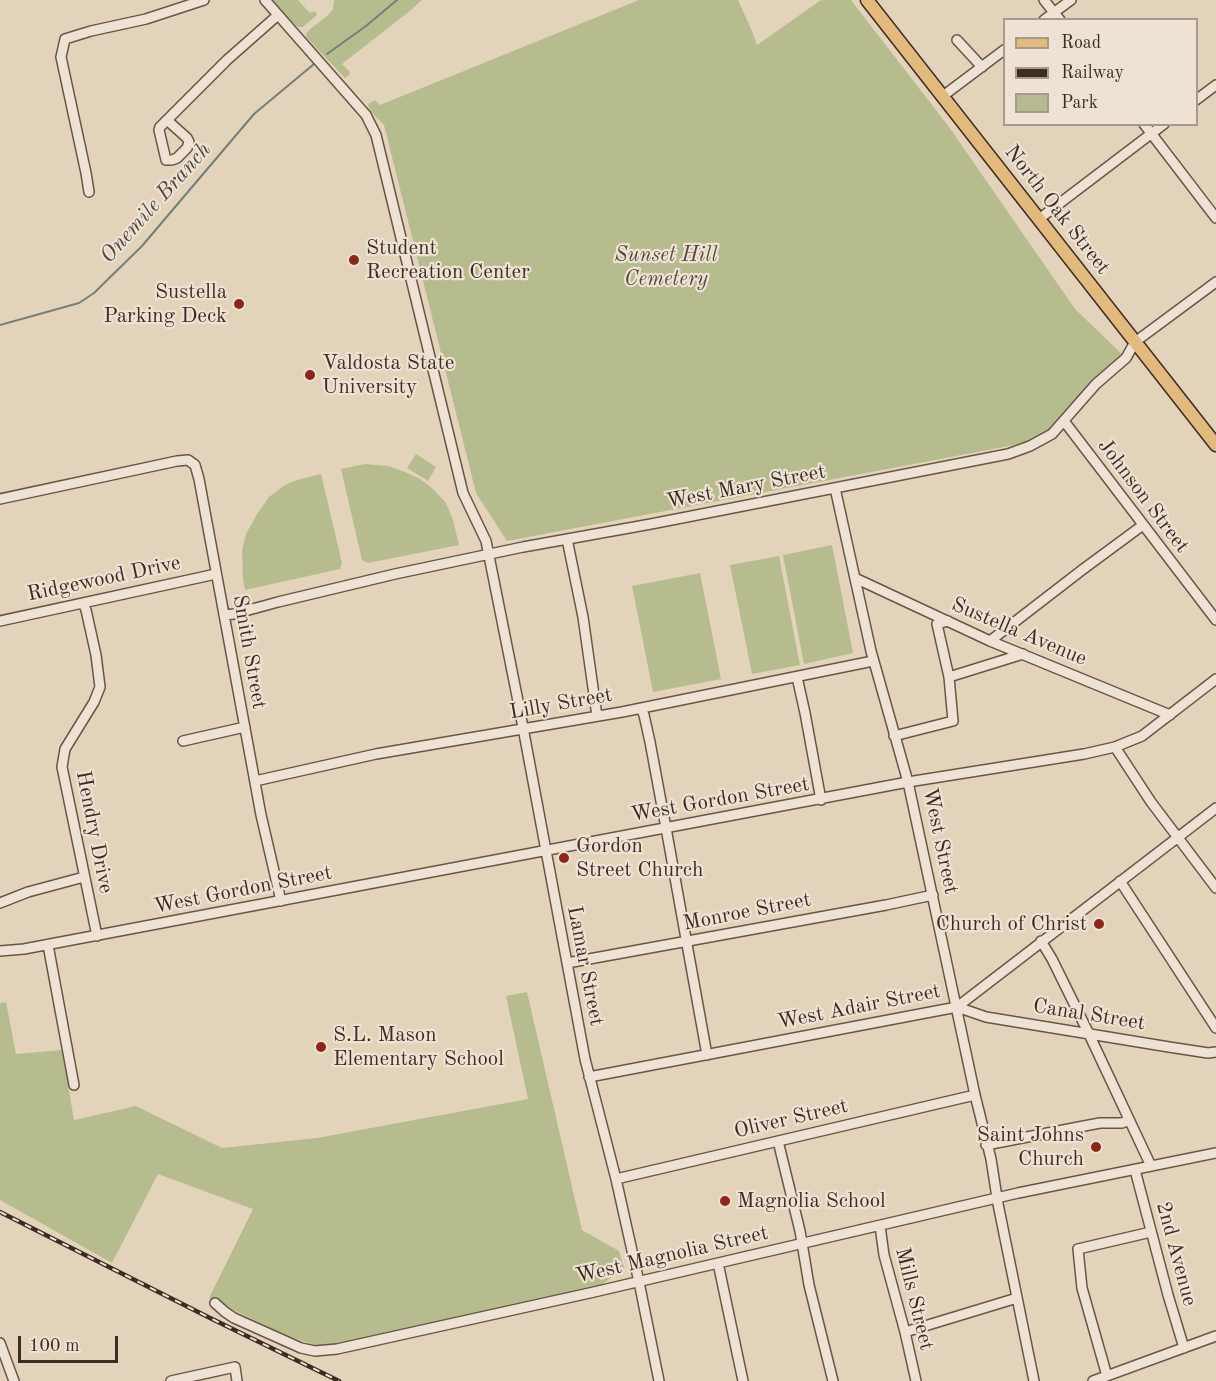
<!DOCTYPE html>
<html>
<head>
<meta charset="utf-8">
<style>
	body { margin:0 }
	#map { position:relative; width:1216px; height:1381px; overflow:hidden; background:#e4d3bb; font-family:"Old Standard TT",serif }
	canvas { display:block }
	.legend { position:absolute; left:1003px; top:18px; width:195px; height:108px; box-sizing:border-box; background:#ede2d3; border:2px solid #a7998c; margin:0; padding:8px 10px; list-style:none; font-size:18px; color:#3e2b22 }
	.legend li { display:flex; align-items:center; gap:12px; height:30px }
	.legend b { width:30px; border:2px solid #a7998c }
	.scale { position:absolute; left:18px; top:1336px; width:100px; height:27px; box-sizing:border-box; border:3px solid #3e2b22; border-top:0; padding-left:8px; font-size:18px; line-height:21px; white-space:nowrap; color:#3e2b22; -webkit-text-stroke:4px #ede2d3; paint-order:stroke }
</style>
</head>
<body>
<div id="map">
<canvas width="1216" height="1381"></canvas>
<ul class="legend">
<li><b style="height:8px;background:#e2ba7e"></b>Road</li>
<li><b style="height:8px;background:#3e2b22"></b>Railway</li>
<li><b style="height:16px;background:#b6bc8e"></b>Park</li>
</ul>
<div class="scale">100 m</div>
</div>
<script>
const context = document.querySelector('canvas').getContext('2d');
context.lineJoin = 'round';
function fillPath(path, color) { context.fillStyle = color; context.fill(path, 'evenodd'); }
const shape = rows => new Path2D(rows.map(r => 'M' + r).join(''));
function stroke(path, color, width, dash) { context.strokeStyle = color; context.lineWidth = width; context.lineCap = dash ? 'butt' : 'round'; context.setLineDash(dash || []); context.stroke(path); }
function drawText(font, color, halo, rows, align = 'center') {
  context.font = font + ' "Old Standard TT",serif'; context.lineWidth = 4.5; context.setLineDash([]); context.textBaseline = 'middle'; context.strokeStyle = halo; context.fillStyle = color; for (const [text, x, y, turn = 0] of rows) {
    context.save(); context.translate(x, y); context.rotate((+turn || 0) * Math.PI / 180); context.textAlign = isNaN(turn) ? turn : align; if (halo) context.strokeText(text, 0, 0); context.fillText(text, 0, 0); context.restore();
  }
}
const green = shape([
	[272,0,298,0,310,13,315,11,317,15,303,27,300,27,296,26],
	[334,0,422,0,411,10,342,64,350,72,349,75,345,78,344,77,307,38,306,34,309,30,327,16,333,9],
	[639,0,738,0,752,31,757,45,821,0,851,0,949,127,1075,309,1124,356,1049,431,1030,442,507,541,476,493,384,125,373,114,369,108,368,104,375,100,380,105],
	[416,454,436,467,428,481,407,468],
	[365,464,388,466,405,472,420,479,433,489,446,503,453,520,459,545,368,563,362,560,341,469],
	[321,474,342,563,340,569,245,590,243,578,242,550,246,534,257,514,269,497,285,485,297,480],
	[832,545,853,653,804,664,783,555],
	[779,556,800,665,752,674,730,565],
	[700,573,721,679,653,692,632,586],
	[527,992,582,1230,619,1251,624,1268,600,1286,376,1337,316,1346,281,1333,209,1298,253,1209,158,1174,112,1263,0,1200,0,1003,6,1002,16,1054,62,1050,74,1120,136,1106,222,1148,317,1138,528,1099,506,996]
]);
const stream = shape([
	[327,54,366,26,397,0],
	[0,325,79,303,94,293,142,246,254,114,314,64]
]);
const minor = shape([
	[265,0,366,115,376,135,463,493,486,541,518,701,585,1059,616,1179,639,1282,659,1381],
	[1044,0,1060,20],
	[1044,20,1071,0],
	[957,40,982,67],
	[943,96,1004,50],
	[1196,100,1216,85],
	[168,121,187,138,189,142,187,148,177,158,172,160,166,160,159,130,160,127,227,60,278,15],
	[1144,124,1216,218],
	[89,192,86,173,61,57,65,39,91,31,146,19,204,0],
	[1039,219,1164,124],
	[1064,421,1216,620],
	[835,488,871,651,908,782,975,1095,991,1159,998,1204,1034,1381],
	[0,499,177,461,188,460,195,465,199,479,261,815,281,901],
	[567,539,583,617,597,716],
	[855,578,990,641,1170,715],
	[83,603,86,610,96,655,100,687,94,702,65,749,62,767,97,936],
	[224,615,234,614,278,602,395,574,523,547,651,524,1008,454,1030,446,1052,434,1096,384,1126,358,1135,342,1216,282],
	[0,621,216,574],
	[990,641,1082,570,1143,525],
	[797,677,805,713,821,800],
	[949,677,1023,654],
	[641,708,644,715,650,742,666,828,707,1055],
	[894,736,953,721,949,677,937,624,948,621],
	[183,741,245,727],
	[1115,747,1151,802,1216,888],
	[255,781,376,754,622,712,873,661],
	[1120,881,1216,1028],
	[0,903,28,892,84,877],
	[1041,941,1052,959,1088,1032,1151,1166],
	[48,945,74,1085],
	[0,951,24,949,908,782,1084,754,1115,747,1142,736,1216,679],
	[567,963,886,905,933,895],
	[957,1007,986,1017,1169,1047,1208,1053,1216,1052],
	[589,1077,957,1007,1216,808],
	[778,1141,800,1231,809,1285,833,1381],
	[986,1145,1084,1126,1100,1123,1122,1123,1129,1120],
	[1135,1170,1168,1295,1184,1348],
	[616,1179,975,1095],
	[880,1226,884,1255,905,1332,916,1381],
	[718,1263,743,1381],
	[215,1303,225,1312,234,1318,301,1348,315,1351,337,1349,594,1292,1018,1193,1216,1153],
	[905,1332,1017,1298],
	[0,1343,14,1381],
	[1107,1376,1082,1288,1078,1249,1151,1232],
	[171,1381,235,1367,237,1381],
	[1093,1381,1216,1336]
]);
const major = shape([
	[867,0,1216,445]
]);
const rail = shape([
	[0,1212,210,1318,339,1381]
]);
const markers = [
	[354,260,6,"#8f2418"],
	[239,304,6,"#8f2418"],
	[310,375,6,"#8f2418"],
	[564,858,6,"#8f2418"],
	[1099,924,6,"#8f2418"],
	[321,1047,6,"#8f2418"],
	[1096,1147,6,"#8f2418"],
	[725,1201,6,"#8f2418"]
];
const streetNames = [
	["North Oak Street",1057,210,52],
	["West Mary Street",746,487,-11],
	["Johnson Street",1143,496,53],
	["Ridgewood Drive",104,579,-12],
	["Sustella Avenue",1019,632,23],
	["Smith Street",249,652,80],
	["Lilly Street",561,704,-10],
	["West Gordon Street",720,800,-10],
	["Hendry Drive",94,832,79],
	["West Street",940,841,78],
	["West Gordon Street",243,890,-11],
	["Monroe Street",747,912,-11],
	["Lamar Street",585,966,79],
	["West Adair Street",859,1007,-11],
	["Canal Street",1089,1015,9],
	["Oliver Street",791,1119,-13],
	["2nd Avenue",1176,1254,75],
	["West Magnolia Street",672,1255,-13],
	["Mills Street",914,1299,76]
];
const poiNames = [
	["Student",366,248],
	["Recreation Center",366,272],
	["Sustella",227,292,"right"],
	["Parking Deck",227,316,"right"],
	["Valdosta State",322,363],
	["University",322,387],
	["Gordon",576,846],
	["Street Church",576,870],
	["Church of Christ",1087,924,"right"],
	["S.L. Mason",333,1035],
	["Elementary School",333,1059],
	["Saint Johns",1084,1135,"right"],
	["Church",1084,1159,"right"],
	["Magnolia School",737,1201]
];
const parkNames = [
	["Sunset Hill",666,255],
	["Cemetery",666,279]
];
const waterNames = [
	["Onemile Branch",156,203,-48]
];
fillPath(green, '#b6bc8e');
stroke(stream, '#737f7a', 2);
stroke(minor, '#685548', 12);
stroke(major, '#3e2b22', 15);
stroke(minor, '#ede2d3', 9);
stroke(major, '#e2ba7e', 12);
stroke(rail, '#3e2b22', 4.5);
stroke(rail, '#ede2d3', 2, [7]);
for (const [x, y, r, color] of markers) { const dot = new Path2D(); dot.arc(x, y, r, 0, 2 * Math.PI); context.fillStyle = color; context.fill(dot); stroke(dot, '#ede2d3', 2); }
drawText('21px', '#3e2b22', '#ede2d3', streetNames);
drawText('21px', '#3e2b22', '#ede2d3', poiNames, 'left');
drawText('italic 21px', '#564838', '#ede2d3', parkNames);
drawText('italic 22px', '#50473f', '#ede2d3', waterNames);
</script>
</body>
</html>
